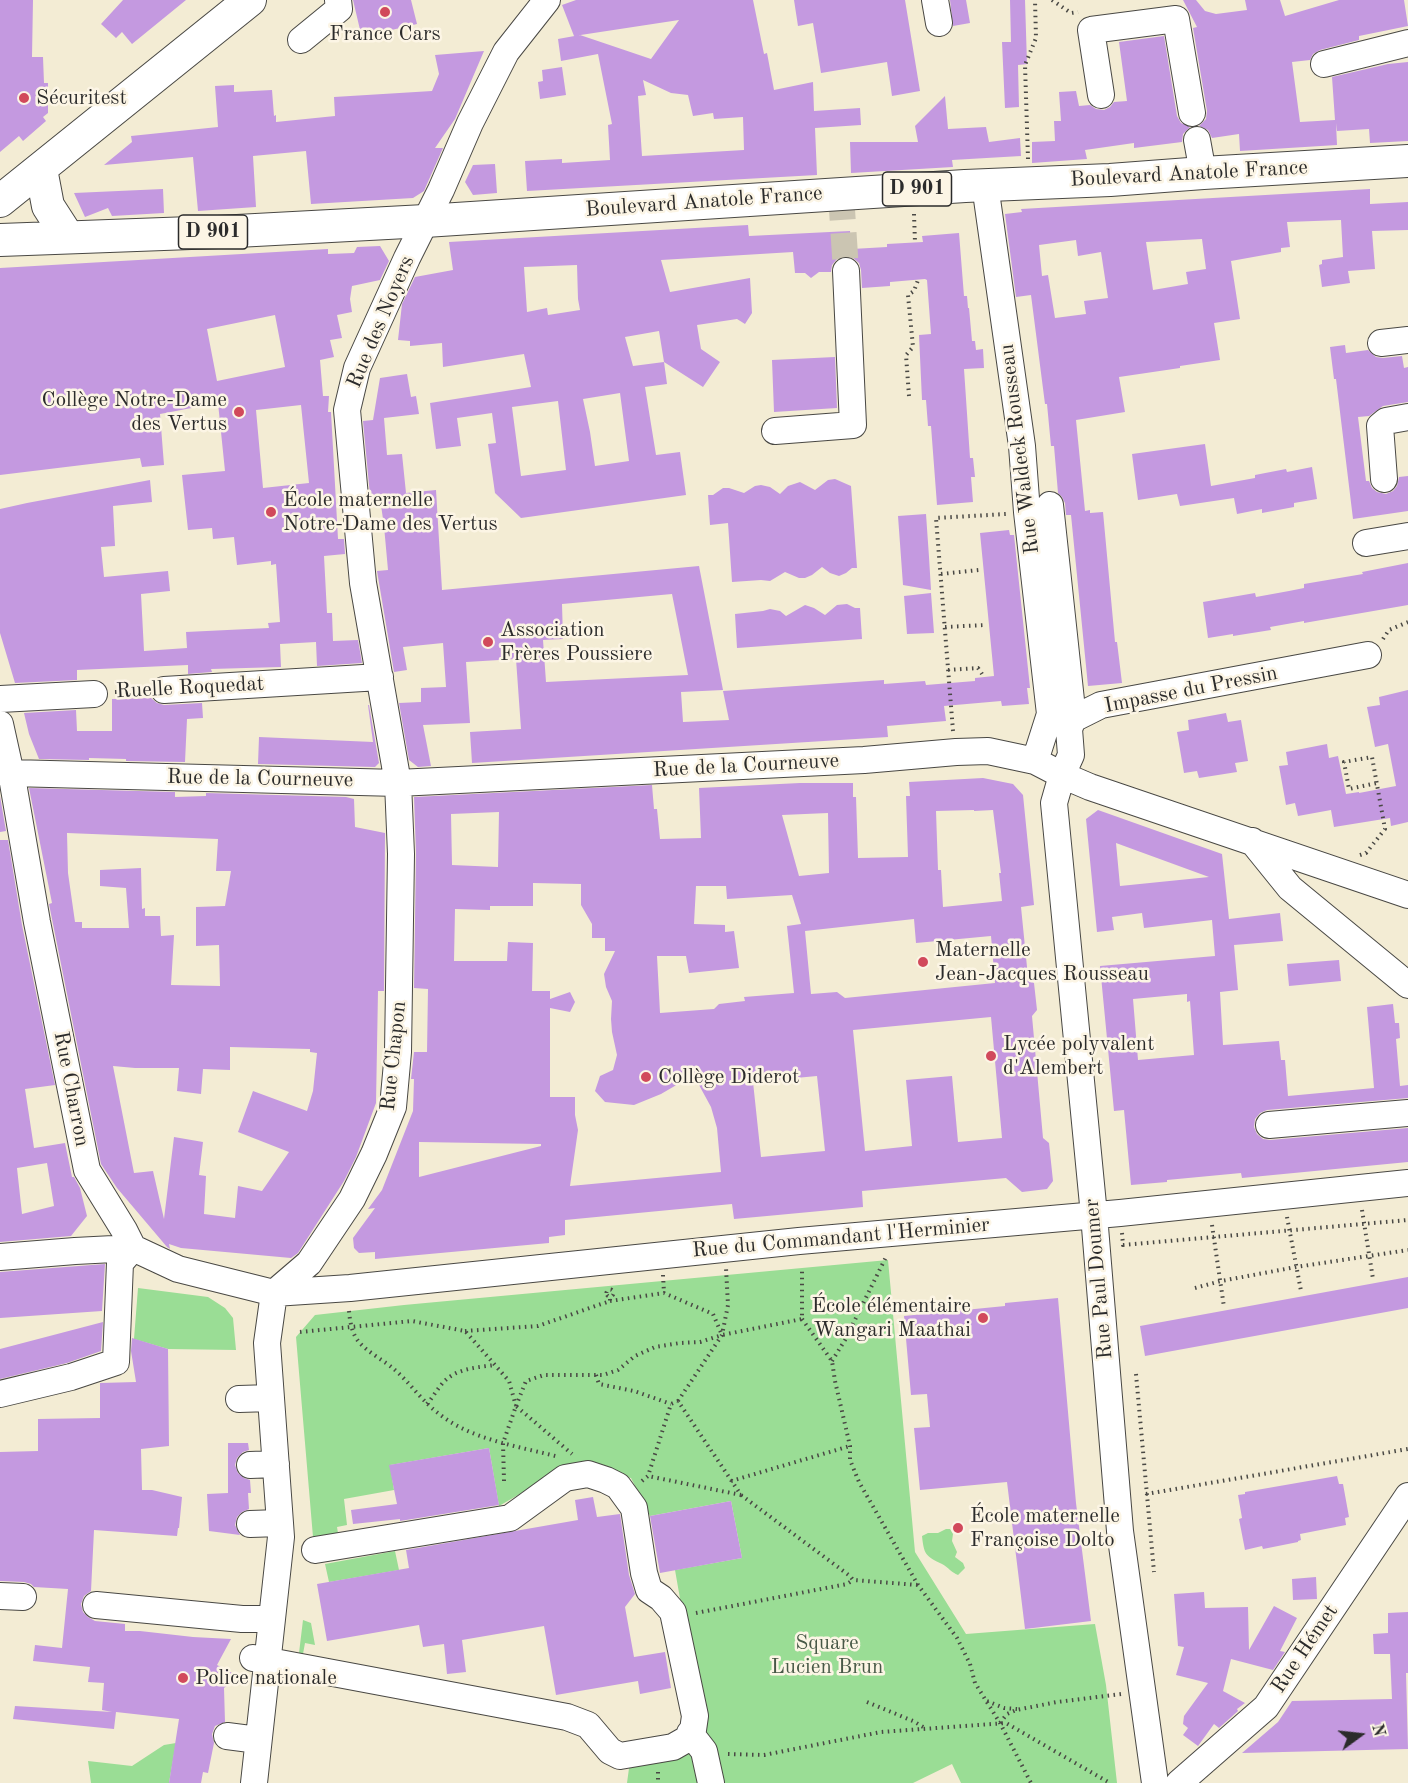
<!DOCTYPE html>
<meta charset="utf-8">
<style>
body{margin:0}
#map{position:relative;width:1408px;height:1783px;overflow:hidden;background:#f3ecd4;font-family:"Old Standard TT",serif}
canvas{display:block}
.north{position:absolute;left:1330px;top:1705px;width:60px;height:60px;-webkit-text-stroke:4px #fcf5e5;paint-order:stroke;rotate:75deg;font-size:16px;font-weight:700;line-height:24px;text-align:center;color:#2b2b2b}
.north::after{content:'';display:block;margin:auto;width:21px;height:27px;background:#2b2b2b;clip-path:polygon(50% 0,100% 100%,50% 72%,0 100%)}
</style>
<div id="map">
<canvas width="1408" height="1783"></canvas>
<div class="north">N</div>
</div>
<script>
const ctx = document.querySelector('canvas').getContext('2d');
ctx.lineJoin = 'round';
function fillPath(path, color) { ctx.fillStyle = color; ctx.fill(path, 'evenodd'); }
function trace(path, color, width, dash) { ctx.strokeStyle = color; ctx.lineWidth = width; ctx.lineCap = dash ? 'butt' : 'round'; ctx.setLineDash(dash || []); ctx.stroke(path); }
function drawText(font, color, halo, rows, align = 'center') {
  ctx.font = font + ' "Old Standard TT",serif'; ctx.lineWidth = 5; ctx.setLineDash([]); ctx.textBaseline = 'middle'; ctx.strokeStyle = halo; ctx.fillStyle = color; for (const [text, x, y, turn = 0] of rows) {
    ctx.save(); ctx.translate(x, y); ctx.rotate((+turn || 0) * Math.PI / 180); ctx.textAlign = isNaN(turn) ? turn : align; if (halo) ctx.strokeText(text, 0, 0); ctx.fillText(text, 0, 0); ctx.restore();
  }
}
fillPath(new Path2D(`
 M888,1260L915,1552L966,1634L1095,1624L1106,1685L1117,1783H961L952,1764L913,1783H627L630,1761L702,1724L675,1570L742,1558L731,1501L650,1516L631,1478L585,1469H563L499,1506L489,1448L390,1465L394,1490L344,1499L347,1525L337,1527L338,1533L313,1537L296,1337L315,1315L404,1305Z
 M138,1288L208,1297L225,1308L233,1318L236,1350L168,1349L134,1339Z
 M946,1529H950L953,1534L952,1541L957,1552L955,1557L963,1563L965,1568L958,1575C952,1573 948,1567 942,1564C925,1556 924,1554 922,1536L928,1533H938Z
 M395,1551L399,1570L329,1582L325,1564Z
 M303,1620L311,1623L315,1645L305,1643L303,1654L299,1653Z
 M176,1743L169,1783H91L88,1761L132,1766L164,1745Z`), '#9add95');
fillPath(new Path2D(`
 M0,0H33L32,57H43L44,83H48V113L43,117L46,121L23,141L19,136L0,152Z
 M123,0H186L132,44L122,32L116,38L101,24Z
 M353,0H411L417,24L366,36L365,33L361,34Z
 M576,0H753L764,54L767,53L774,90L813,82L814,111L860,108L861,125L815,128L817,175L527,191L525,161L562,159V163L610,160L608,125L612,124L598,54L561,61L558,39L580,35L651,59L679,20L574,36L562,5ZM643,80L671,93L688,95L693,116L713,113L714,119L743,117L744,150L642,156L638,96L646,95Z
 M794,0H905L920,91L892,96L887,62L821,73L813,23L798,26Z
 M950,0H966L970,23L953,26Z
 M1010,0H1025L1027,64L1018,65L1019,107L1005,108L1002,42H1011Z
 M1183,0H1196L1205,11L1216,14L1247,10L1245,0H1280L1285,16L1339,0H1404L1408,26L1359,36V40L1320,50L1313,54L1310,60L1292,62L1300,122L1335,120L1332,77L1388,64L1408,62V141L1370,143L1369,129L1337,131L1336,123L1337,145L1240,151L1239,134L1212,138L1208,130L1199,126L1206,119L1207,111L1193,28L1197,27Z
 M1164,36L1177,116L1181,123L1190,127L1183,134L1182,142L1134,148V143L1085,150L1087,159L1032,163V142L1055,141L1054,121H1061L1059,92L1076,91L1079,106L1090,105L1096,109L1104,110L1110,107L1114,102L1127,101L1119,42Z
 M484,51L455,119L435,148H443L427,184L424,191L413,198L311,204L306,151L253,156L256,207L198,211L193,157L104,165L132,142L131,136L218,127L215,86L234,85V92L272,90L274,116L276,115V122L335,116L334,97L432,91L439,74L435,55Z
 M562,67L566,95L540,99L538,82L543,81L542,70Z
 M945,96L948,129L986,127L989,142L1020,138L1021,156L952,160L953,167L851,173L850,142H918L915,126Z
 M495,164L497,193L473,195L465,182L473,165Z
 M163,189L164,213L112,216L108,208L85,217L74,193Z
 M1370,189V204L1408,202V230L1372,231L1375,269L1348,271L1350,283L1322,287L1319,265L1322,264V260L1343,257L1341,220L1287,222L1290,247L1281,248V252L1231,261L1240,319L1214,323L1220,360L1180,366V368L1119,377L1125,412L1076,420L1085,511L1090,510V513L1103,512L1115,642H1117L1122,683L1088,686L1071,515H1066L1065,503L1062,497L1058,493L1054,446H1051L1047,404H1045L1031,295L1016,297L1005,214L1022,212L1021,209ZM1202,239L1206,269L1186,272L1188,284L1153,290L1146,242ZM1076,240L1078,256L1101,252L1108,298L1084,301L1086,314L1055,318L1048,275L1042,276L1039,245Z
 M748,225L749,236L850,231L852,249L887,247V244L923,242L922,236L959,233L964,296H967L968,308H969L972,341H975L976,350L983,349L984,368L964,369L970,458H973L975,477H971L973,502L937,505L931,426H928L926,400H922L919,335L931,334L927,280L925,279L890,282V286L862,288L861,270L859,263L853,258L846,256L837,259L832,265L831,272H819L811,278L805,273H795L793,252L661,260L670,292L750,278L752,313L745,324L737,319L697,325L701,349L720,362L703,387L664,362L659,331L625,337L633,366L664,362L667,384L645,387L656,455L680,452L686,495L521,518L495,493L488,444L496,443L492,413L457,418L461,446L436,449L430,403L531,387L524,354L443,367L442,343L410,346V341L398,340L402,304L415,277L453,270L449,242ZM577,265L578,299L580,310L548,315L547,308L527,312L524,267ZM620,393L629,461L595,466L590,432L583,399ZM558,401L566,470L521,476L512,407Z
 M380,246L389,261L380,280L352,286L350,299L352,312L337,315L342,338L330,340L334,357L320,360L323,396H329L328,412H331L338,539H344L345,554L324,556L327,613H332L333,641L358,640L362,663L317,666L316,642L280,644L281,667L211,669L212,672L188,674V665L77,670V680L15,683L0,633V509L27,503L150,480L152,502L113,506L115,546L101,547L104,577L168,571L170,591L141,594L144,651L187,648L186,632L269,628L268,623L280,622L276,564L271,565V561L237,565L234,537L213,539L212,528L188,530L182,475L225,471L218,403L160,414L164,465L142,467L140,458L0,475V268L328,249V254L354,253L357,247ZM275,315L285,367L217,381L207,329ZM301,405L309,483L263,488L256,410Z
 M1345,345L1346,353L1368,350L1376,357L1383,358L1402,356L1404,368L1408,367V402L1383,406L1369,416L1358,417L1366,481H1369L1372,488L1377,492L1386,494L1393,491L1397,486L1399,477L1408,476V511L1353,519L1336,379H1334L1330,347Z
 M835,357L837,408L774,412L772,360Z
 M407,374L411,397L416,396L419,414L384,418L387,455L402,454L406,493L436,490L442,590L699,566L723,690L681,692L683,722L729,720L723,691L884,680V684L925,681L926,685L938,684L975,681V678L994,676L980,533L1009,530L1010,535H1014L1030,688H1027L1029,704L1002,706L1001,701L944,706L946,721L887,726L888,737L472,763L470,732L521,729L516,659L466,662L470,723L423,725L431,766L418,767L409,760L399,703L421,702V688L446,687L443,643L403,647L407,670L394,672L377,571L388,570L384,526L381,505L371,506L363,421L373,420L380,378ZM672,594L688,675L546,682L543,640L563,639L562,604Z
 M1205,444L1211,486L1255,478V475L1286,469L1287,472L1312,467L1317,499L1294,503V507L1262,513V509L1237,514L1234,498L1180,506L1177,494L1138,500L1132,454Z
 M835,479L851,486L857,568H852L846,573L839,576L830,573L822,567L812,575L805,578H799L785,572L770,581L761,580L732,582L728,523L710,525L708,495H713L723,488H729L744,493L755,486L761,485L770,487L780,494L788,486L800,482L815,490L828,480Z
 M926,514L929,557L931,590L903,585L898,516Z
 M1408,563V605L1304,623V621L1270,627L1271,630L1233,636V634L1208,638L1203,602L1255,593L1256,597L1289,591L1304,588V584L1363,574L1362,572Z
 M931,593L934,633L907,634L904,596Z
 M847,604L855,608H860L862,639L737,648L735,614L763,611L770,609L780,611L786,616L805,605L814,608L825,615L837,605Z
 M1408,690V822L1391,826L1390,818L1334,827L1331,810L1298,816L1295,803L1286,805L1279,766L1288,765L1286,752L1327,744L1329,758L1338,756L1346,794L1359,792V793L1396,786L1388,744L1375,747L1367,707L1380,705L1379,697Z
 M151,698L157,703L164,705L202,703L203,718L187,719L185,762L126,761V759L89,758V760L39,759L29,734L24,713L76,710L77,731H112V699Z
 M368,705H369L379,763L375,767L258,764L259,737L373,742Z
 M1226,713L1228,722L1241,720L1248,761L1235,763L1237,772L1199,778L1197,771L1184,773L1177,732L1189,730L1188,720Z
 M983,778L1013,784L1023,795L1034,905L1021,907L1028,977L1034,983L1037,1010L1032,1016L1043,1138L1049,1143L1053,1181L1047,1189L1022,1192L1006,1178L862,1191L863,1207L767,1216L734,1219L732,1204L565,1220V1235L549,1237V1243L375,1259V1252L359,1253L354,1248L353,1238L375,1208L368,1209L382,1190L413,1111L414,1079H411L414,1052H427L428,989L414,988L416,853L414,797L652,785L654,809H657L660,839L701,838L699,788L800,783H853V797H856L858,858L908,857L906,796H910L909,782ZM974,810V811L993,810L1001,873H999L1002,901L943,907L941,870H938L936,811ZM499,812L498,867L452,865L451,814ZM828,813L829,873L799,876L782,815ZM533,883L581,884V905L592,924V938H605V951H615L604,974L606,987L612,1001L611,1019L612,1032L617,1055L613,1070L600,1076L595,1091L605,1102L634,1105L661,1094L685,1080L699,1085L711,1107L717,1128L721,1172L570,1186L578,1130L575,1115V1097H550V1008L570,1012L575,1002L570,992L550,999V991H532L533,943L508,942L507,961H454L455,909L490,910V906H533ZM696,886H726L727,899L792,895L801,924L787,926L794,993L744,997L745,1001L719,1004L714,1009L660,1013L657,956H686L689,973L739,968L734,931L725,932V925L694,924ZM914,919L916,943L991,936L995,983L845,998L837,992L811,994L805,931ZM991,1017L1002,1138L958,1142L952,1076L906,1080L912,1146L865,1151L853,1030ZM817,1076L825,1151L761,1157L753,1082ZM419,1142L541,1144V1146L419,1177Z
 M29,788L175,792V797L206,796V793L346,797L354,799L355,827L385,833L384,991H378L376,1103L356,1157L344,1181L298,1253L291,1258L181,1248L169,1244L170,1249L167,1247L117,1188L101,1164L49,904L52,903ZM67,833L218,839L216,871H231L225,906L196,907V946L219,945L220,986L171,985L174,935L161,936L160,916H145V908L142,909L141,868L100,870V886L126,888L129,928H82V922H75L68,873ZM230,1047L310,1049V1052L317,1053L313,1091L307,1111L253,1091L238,1132L289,1152L262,1191L238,1186L235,1218L204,1214L206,1176L199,1175L203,1142L174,1137L164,1219L153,1171L134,1173L113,1066L135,1068H179L177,1091L201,1094L203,1069L230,1070Z
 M0,796L6,831L0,832Z
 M1098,810L1222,854L1229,919L1280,913L1283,941L1234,945L1238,990L1220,992L1223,1045L1279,1041L1281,1060H1285L1288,1096L1374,1088L1367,1007L1393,1004L1395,1023H1399L1400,1038L1396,1039L1400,1086L1408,1085V1098L1267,1110L1260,1113L1255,1119L1254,1127L1257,1134L1263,1139L1270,1140L1408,1128V1162L1242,1178L1241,1173L1167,1180V1182L1131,1185L1124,1110L1114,1111L1100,966L1215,956L1212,920L1144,928L1142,913L1112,917L1114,930L1097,932L1086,819ZM1116,843L1209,877L1120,886ZM1187,994V1002L1190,1001L1194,1055L1138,1060L1133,999Z
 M0,840H8L22,925L55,1085L25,1089L34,1148L65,1143L72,1177H74L80,1188L87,1216L71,1236L0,1242ZM47,1163L54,1206L22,1214L17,1168Z
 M1339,960L1341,981L1289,986L1287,964Z
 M105,1264L102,1311L0,1318V1272Z
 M1408,1277V1308L1145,1356L1140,1326Z
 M1058,1298L1076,1503L1091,1621L1025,1629L1007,1482L920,1490L914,1428L930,1427L927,1394L911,1395L904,1316L1005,1306V1303Z
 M103,1322L101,1351L67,1363L0,1379V1349Z
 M132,1338L168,1349L169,1446L141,1449L142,1490H152L182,1497L179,1528H178L177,1536L94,1530L91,1591L84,1596L81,1604L83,1612L88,1617L95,1621L125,1624V1631H140L193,1637L231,1639L217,1665L232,1673L234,1680L224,1688L225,1722L215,1726L212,1734L214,1743L208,1773L203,1772L201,1783H169L179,1719L116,1712L114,1729L13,1719L15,1706L112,1712L102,1710L104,1683L88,1682L90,1667L33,1661L35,1645L62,1648L68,1589L34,1587L31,1584L24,1582L0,1581V1452L38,1451V1419L100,1418V1383L136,1382L131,1351Z
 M228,1443H248L249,1450L243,1452L237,1458L235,1465L238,1473L244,1478L250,1480L251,1493H248L249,1509L242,1512L237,1517L235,1525L240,1535L209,1531L207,1494L228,1493Z
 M489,1448L499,1505L400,1521V1519L353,1524L351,1510L397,1504L389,1465Z
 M1337,1476L1339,1484H1343L1349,1517L1345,1518L1346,1525L1300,1534L1301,1540L1298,1541V1542L1263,1549L1262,1546L1245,1550L1239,1519L1242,1518L1238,1495L1245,1494V1492Z
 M593,1497L597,1517L620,1514L629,1575L635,1594L625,1607L634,1657L665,1652L671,1688L640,1694L638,1681L556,1695L544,1626L462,1640L466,1672L447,1674L444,1644L423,1647L419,1625L327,1641L317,1584L409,1568L406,1550L578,1520L575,1500Z
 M731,1501L742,1558L660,1573L650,1516Z
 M1316,1577L1317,1599L1293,1600L1292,1579Z
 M1204,1592L1205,1608L1248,1607L1249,1650L1274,1606L1297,1618L1280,1651L1285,1652L1273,1670L1231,1659L1223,1691L1245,1703L1237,1709L1238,1711L1219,1728L1214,1724L1198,1746L1183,1735L1188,1728L1183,1724L1184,1716L1208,1683L1176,1675L1184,1647L1178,1646L1174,1594Z
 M1408,1612V1673H1406L1408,1749L1242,1753L1278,1722L1292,1701L1392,1699L1390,1654H1374L1373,1634L1388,1633V1613Z`), '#c499e0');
trace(new Path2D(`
 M841,194L846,271`), '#cbc5b2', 26, [26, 13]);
const minor = new Path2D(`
 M935,0L939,23
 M301,40L339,9L338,0
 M1324,64L1408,43
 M1101,95L1091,30L1176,19L1192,113
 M1197,140L1203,173
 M985,185L1022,446L1027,512L1050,714L1035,761
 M1381,343L1408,340
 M775,431L853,425L846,271
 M1384,479L1380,426L1386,421L1408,417
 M1050,505L1073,719
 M1366,543L1408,536
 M164,690L380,677
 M0,699L94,694
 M0,724L13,783L37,922L87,1170L124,1230L133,1248L178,1269L274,1293L350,1288L799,1241L1120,1213L1408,1183
 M11,773L398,783L864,760L956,752L988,751L1035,761L1062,775L1090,787L1408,895
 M1252,841L1290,888L1408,985
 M1269,1125L1408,1113
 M0,1257L75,1251L133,1248
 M274,1293L309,1263L352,1199L374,1154L393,1107L398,1052L401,854L398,783L363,583L347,410L357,368L407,258L441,190L470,123L506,52L547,0
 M0,1394L71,1377L116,1362L120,1263L133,1248
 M239,1399L271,1398
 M250,1465L276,1464
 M250,1524L280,1523
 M0,1596L23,1597
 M96,1605L242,1619H272
 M253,1658L567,1717L588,1725L610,1751L620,1756L673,1747L687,1739L693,1730L695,1716L673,1612L661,1598L649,1590L644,1573L634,1508L618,1486L606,1480L588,1474L565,1478L510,1518L315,1550
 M690,1733L704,1751L711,1783
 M227,1736L258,1740
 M254,1783L281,1537L267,1343L274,1293
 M1155,1783L1120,1531L1094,1215L1054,803L1062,775L1071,755L1069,729L1073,719L1101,705L1368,655
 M1179,1783L1266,1707L1408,1496`);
const major = new Path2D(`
 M41,169L48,206L68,237
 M0,201L250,0
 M0,240L218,232L425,221L965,186L1110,180L1203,173L1408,161`);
trace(minor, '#494844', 28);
trace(major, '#494844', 34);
trace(new Path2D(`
 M1052,0L1071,13L1078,12
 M1028,159L1025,65L1036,38L1035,0
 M914,214L915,242
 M909,396L906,355L913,347L908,295L914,291L918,280
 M941,574L979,570
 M945,627L985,625
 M1383,639L1389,630L1408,622
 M948,670L978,668L982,674
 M115,692L144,691
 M953,731L936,518L1006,514
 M1360,855L1366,853L1385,829L1372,757L1344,762L1349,789L1377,783
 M1362,1210L1373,1279
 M1287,1217L1301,1291
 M1212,1225L1224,1307
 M1122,1233L1123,1245L1408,1220
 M663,1275L664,1293
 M1195,1288L1221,1281L1296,1267L1408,1250
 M606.5 1293a3.5 3.5 0 1 1 7 0a3.5 3.5 0 1 1-7 0Z
 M610,1301L664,1293L713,1314L722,1335L802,1319V1268
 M349,1311C350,1322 352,1334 359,1342C367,1352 385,1361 395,1370C411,1384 422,1401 438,1413C471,1440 518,1446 559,1457
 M802,1319L832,1361L835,1381L850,1446V1460L859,1482L918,1585L957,1638L970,1664L975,1683L1000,1723L1031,1783
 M465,1331L538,1326L610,1301V1296
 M300,1332L412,1321L465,1331L509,1381L516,1406
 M832,1361L845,1340L887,1255
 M1136,1374L1154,1572
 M596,1375L599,1384L634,1391L671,1404
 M678,1401L722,1335L728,1305L726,1268
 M427,1404C434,1396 440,1384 448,1378C461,1368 480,1367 495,1365
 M516,1406L526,1381L544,1375H603L618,1370L635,1356L655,1347L680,1343L700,1342L722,1335
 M504,1481L503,1443L516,1406L572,1454
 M642,1481L648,1476L671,1404L678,1401L741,1495L648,1476
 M731,1481L850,1446
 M1146,1494L1408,1449
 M741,1495L850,1576L853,1580L918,1585
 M696,1613L847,1584L853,1580
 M987,1701L1004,1708L1017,1709
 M867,1702L913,1721L925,1728
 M1000,1723L1007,1714L1016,1710L1057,1702L1121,1694
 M728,1754L764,1755L881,1732L1006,1723L1110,1783
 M658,1772V1783`), '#494844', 4, [1.5, 4.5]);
trace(minor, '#fff', 26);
trace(major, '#fff', 32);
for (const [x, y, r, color] of [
 [385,12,6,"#d1495b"],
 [24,98,6,"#d1495b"],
 [239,412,6,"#d1495b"],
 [271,512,6,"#d1495b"],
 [488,642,6,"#d1495b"],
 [923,962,6,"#d1495b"],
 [991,1056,6,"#d1495b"],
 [646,1077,6,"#d1495b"],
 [983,1318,6,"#d1495b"],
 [958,1528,6,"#d1495b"],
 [183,1678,6,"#d1495b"]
]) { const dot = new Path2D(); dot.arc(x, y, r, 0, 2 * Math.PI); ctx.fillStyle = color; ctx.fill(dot); trace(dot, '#fcf5e5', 2); }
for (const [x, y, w] of [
 [917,189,69],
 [213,232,69]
]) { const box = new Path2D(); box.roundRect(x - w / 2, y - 17, w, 34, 4.5); ctx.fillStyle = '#fcf5e5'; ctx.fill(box); trace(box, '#2b2b2b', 1.5); }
drawText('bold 20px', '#2b2b2b', null, [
 ["D 901",917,189],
 ["D 901",213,232]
]);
drawText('21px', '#2b2b2b', '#fcf5e5', [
 ["France Cars",385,34,"center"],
 ["Sécuritest",36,98],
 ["Collège Notre-Dame",227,400,"right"],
 ["des Vertus",227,424,"right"],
 ["École maternelle",283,500],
 ["Notre-Dame des Vertus",283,524],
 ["Association",500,630],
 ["Frères Poussiere",500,654],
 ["Maternelle",935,950],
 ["Jean-Jacques Rousseau",935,974],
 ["Lycée polyvalent",1003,1044],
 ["d'Alembert",1003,1068],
 ["Collège Diderot",658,1077],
 ["École élémentaire",971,1306,"right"],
 ["Wangari Maathai",971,1330,"right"],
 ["École maternelle",970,1516],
 ["Françoise Dolto",970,1540],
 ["Police nationale",195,1678]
], 'left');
drawText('21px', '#2b2b2b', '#fcf5e5', [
 ["Boulevard Anatole France",1189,174,-3],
 ["Boulevard Anatole France",704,202,-4],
 ["Rue des Noyers",381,322,-67],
 ["Rue Waldeck Rousseau",1020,449,-97],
 ["Ruelle Roquedat",190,688,-3],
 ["Impasse du Pressin",1191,690,-11],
 ["Rue de la Courneuve",746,766,-3],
 ["Rue de la Courneuve",260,779,1],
 ["Rue Chapon",394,1056,-84],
 ["Rue Charron",71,1089,79],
 ["Rue du Commandant l'Herminier",841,1238,-5],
 ["Rue Paul Doumer",1099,1279,-95],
 ["Rue Hémet",1305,1649,-56]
]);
drawText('21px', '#475846', '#fcf5e5', [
 ["Square",827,1643],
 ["Lucien Brun",827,1667]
]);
</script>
